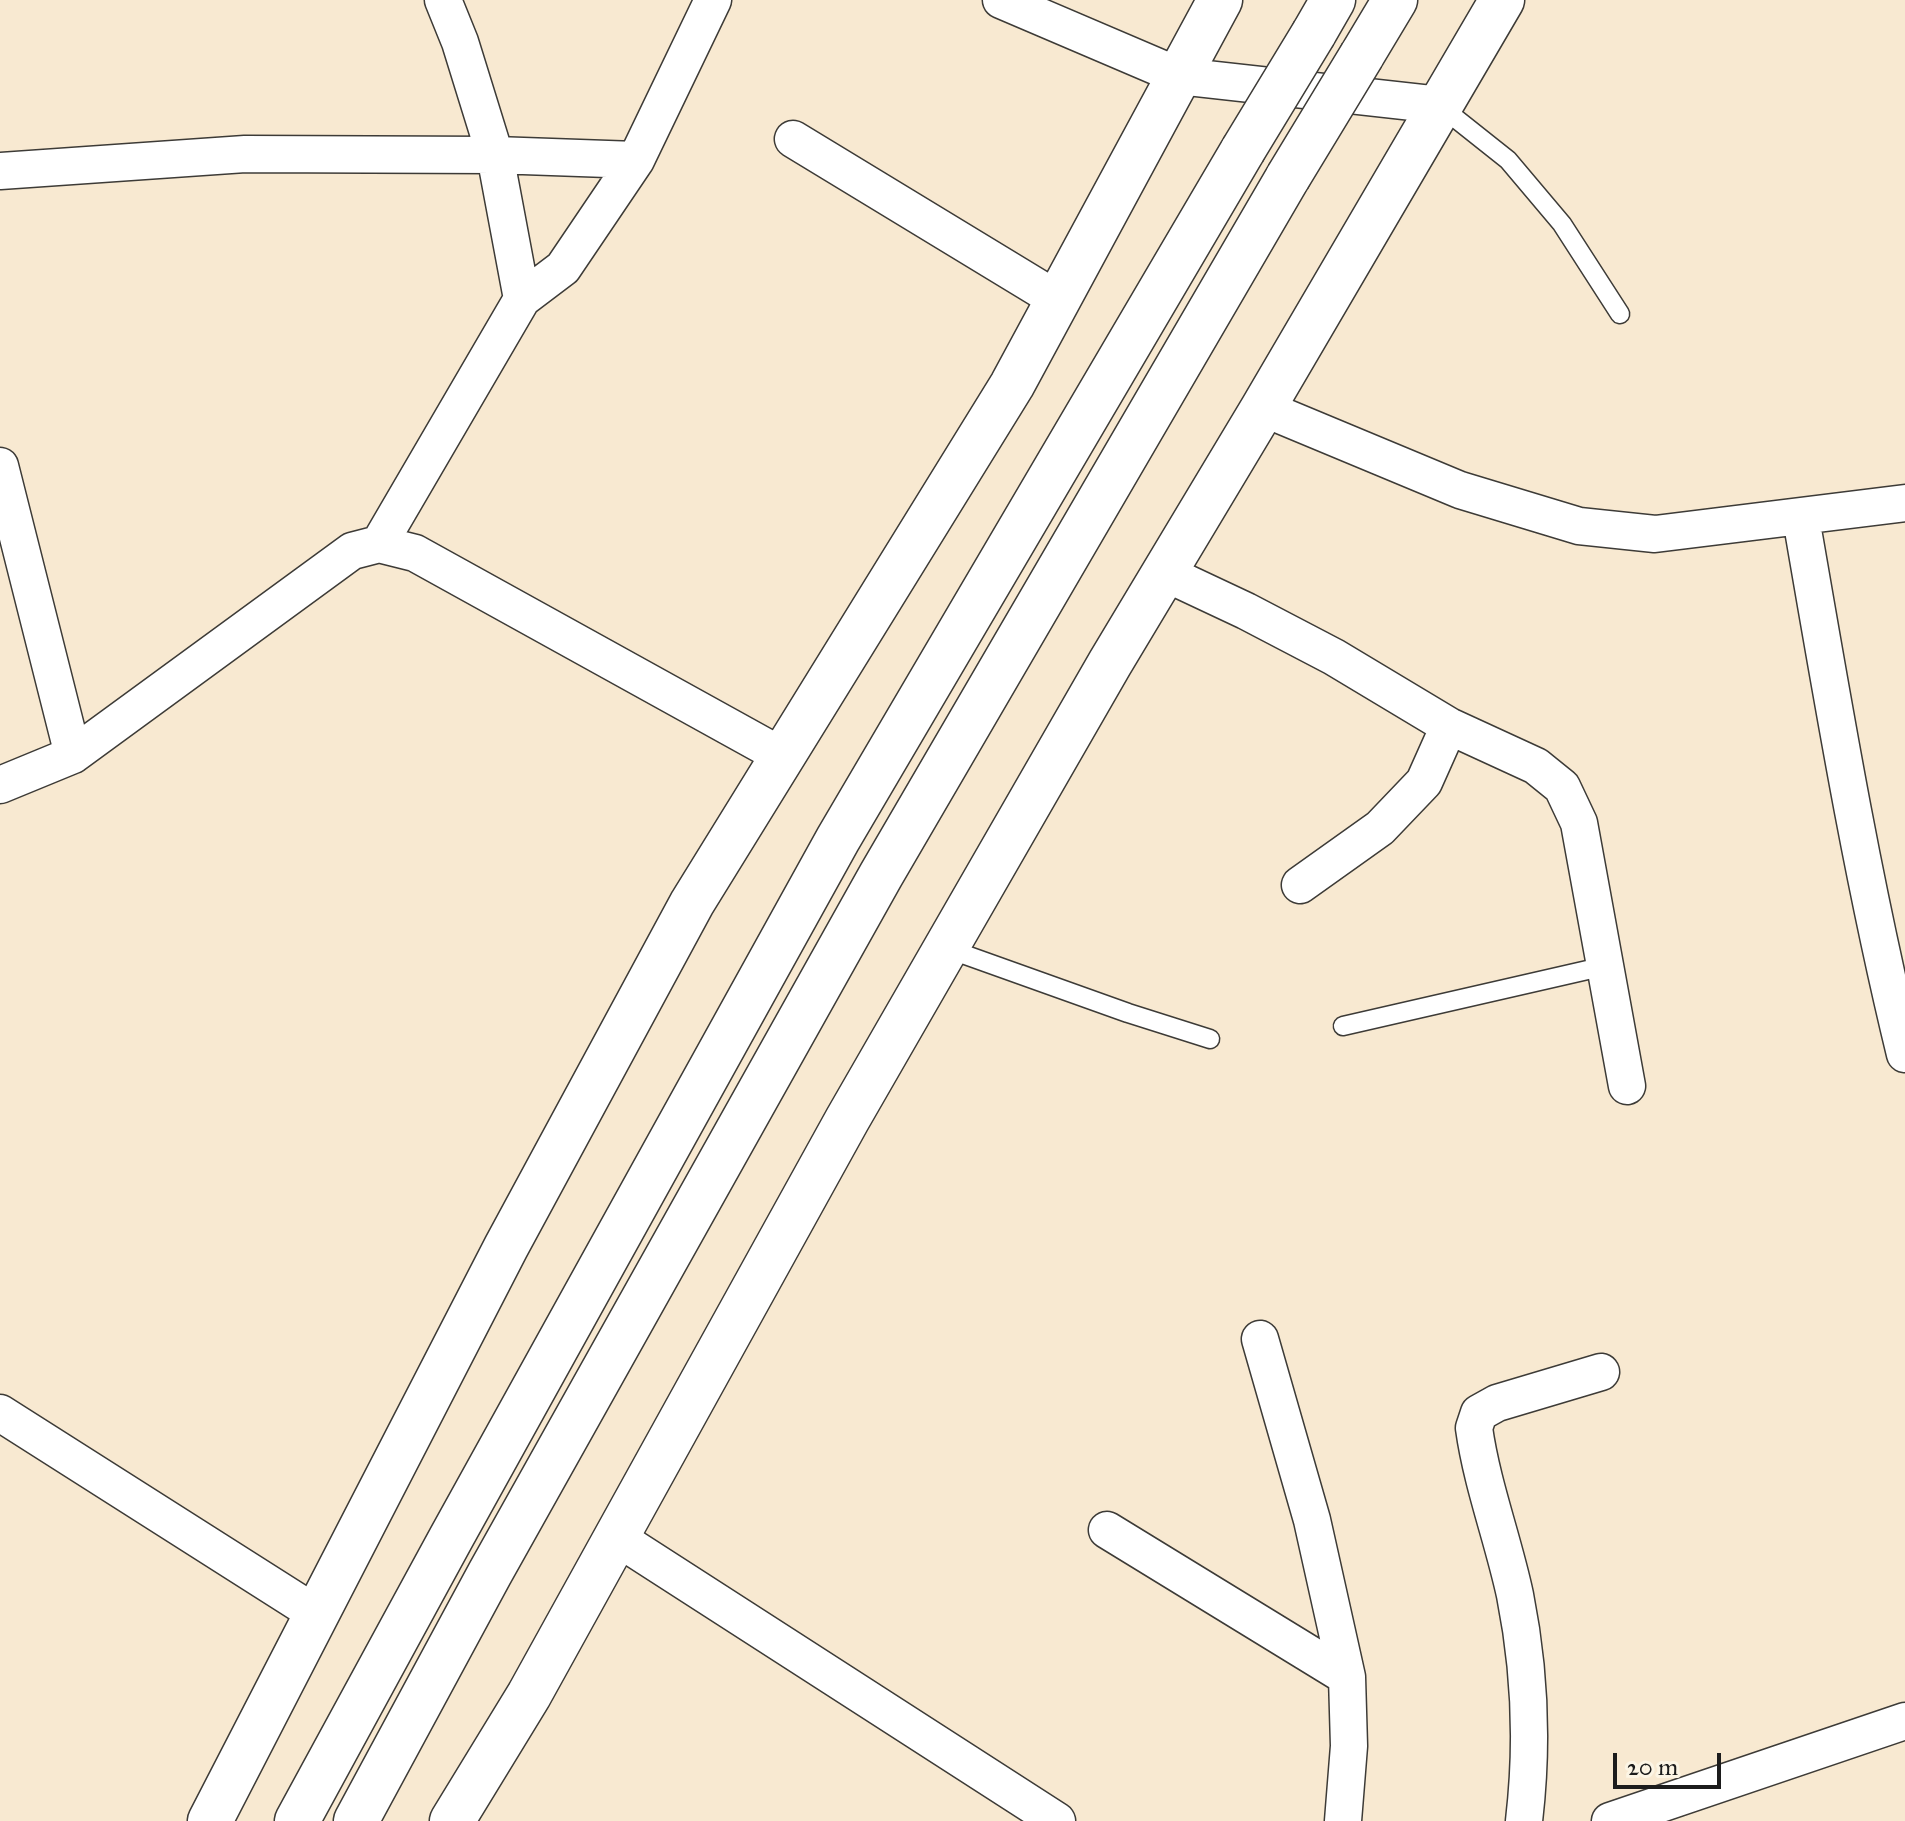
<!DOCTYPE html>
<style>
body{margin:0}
#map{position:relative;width:1905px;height:1821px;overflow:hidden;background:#f8e9d1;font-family:"IM FELL Great Primer",serif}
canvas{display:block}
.scale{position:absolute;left:1613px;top:1753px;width:108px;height:36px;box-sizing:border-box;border:4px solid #1c1c1c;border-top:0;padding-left:10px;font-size:24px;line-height:28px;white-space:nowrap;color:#1c1c1c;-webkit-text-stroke:6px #fcf5e5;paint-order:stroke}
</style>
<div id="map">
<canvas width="1905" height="1821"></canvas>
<div class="scale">20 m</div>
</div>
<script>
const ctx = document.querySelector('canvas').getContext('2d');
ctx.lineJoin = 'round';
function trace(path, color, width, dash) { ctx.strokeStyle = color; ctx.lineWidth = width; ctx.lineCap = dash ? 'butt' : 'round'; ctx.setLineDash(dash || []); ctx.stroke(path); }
const service = new Path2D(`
 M1440,106L1508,160L1562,224L1620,314
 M946,948L1128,1013L1210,1039
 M1343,1026L1605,966`);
const minor = new Path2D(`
 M443,0L460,42L495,155L522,299
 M1001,0L1179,76L1440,105
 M793,139L1058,300
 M0,171L245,154L495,155L636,160
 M1263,408L1460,490L1579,526L1655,534L1905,503
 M0,466L73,755
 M1801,518C1832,697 1862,878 1905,1054
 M379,544L522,299L563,268L636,160L713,0
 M1163,572L1246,611L1334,657L1449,726L1536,766L1562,787L1579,823L1627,1086
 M0,785L73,755L352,551L379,544L415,553L782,756
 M1300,885L1380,828L1424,782L1449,726
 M1260,1339L1312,1520L1347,1677L1349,1746L1343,1821
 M0,1413L318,1615
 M1107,1530L1347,1677
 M616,1537L1057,1821
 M1524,1821C1533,1745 1530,1670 1515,1595C1503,1539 1482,1485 1474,1428L1479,1413L1497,1403L1601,1372
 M1610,1821L1905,1721`);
const tertiary = new Path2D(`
 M210,1821L506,1247L692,903L1012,385L1220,0
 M452,1821L529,1695L847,1120L1110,663L1263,408L1502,0`);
const trunk = new Path2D(`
 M1314,33L1333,0
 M1362,55L1395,0
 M297,1821L451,1538L838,839L1243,150
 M356,1821L490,1573L881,875L1288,177`);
trace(service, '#3d3b37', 21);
trace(minor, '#3d3b37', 39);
trace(tertiary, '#3d3b37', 47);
trace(trunk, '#3d3b37', 47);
trace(service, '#fff', 18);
trace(minor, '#fff', 36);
trace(tertiary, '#fff', 44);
trace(trunk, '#fff', 44);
const trunkBridge = new Path2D(`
 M1243,150L1314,33
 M1288,177L1362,55`);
trace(trunkBridge, '#3d3b37', 47, []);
trace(trunkBridge, '#fff', 44);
</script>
